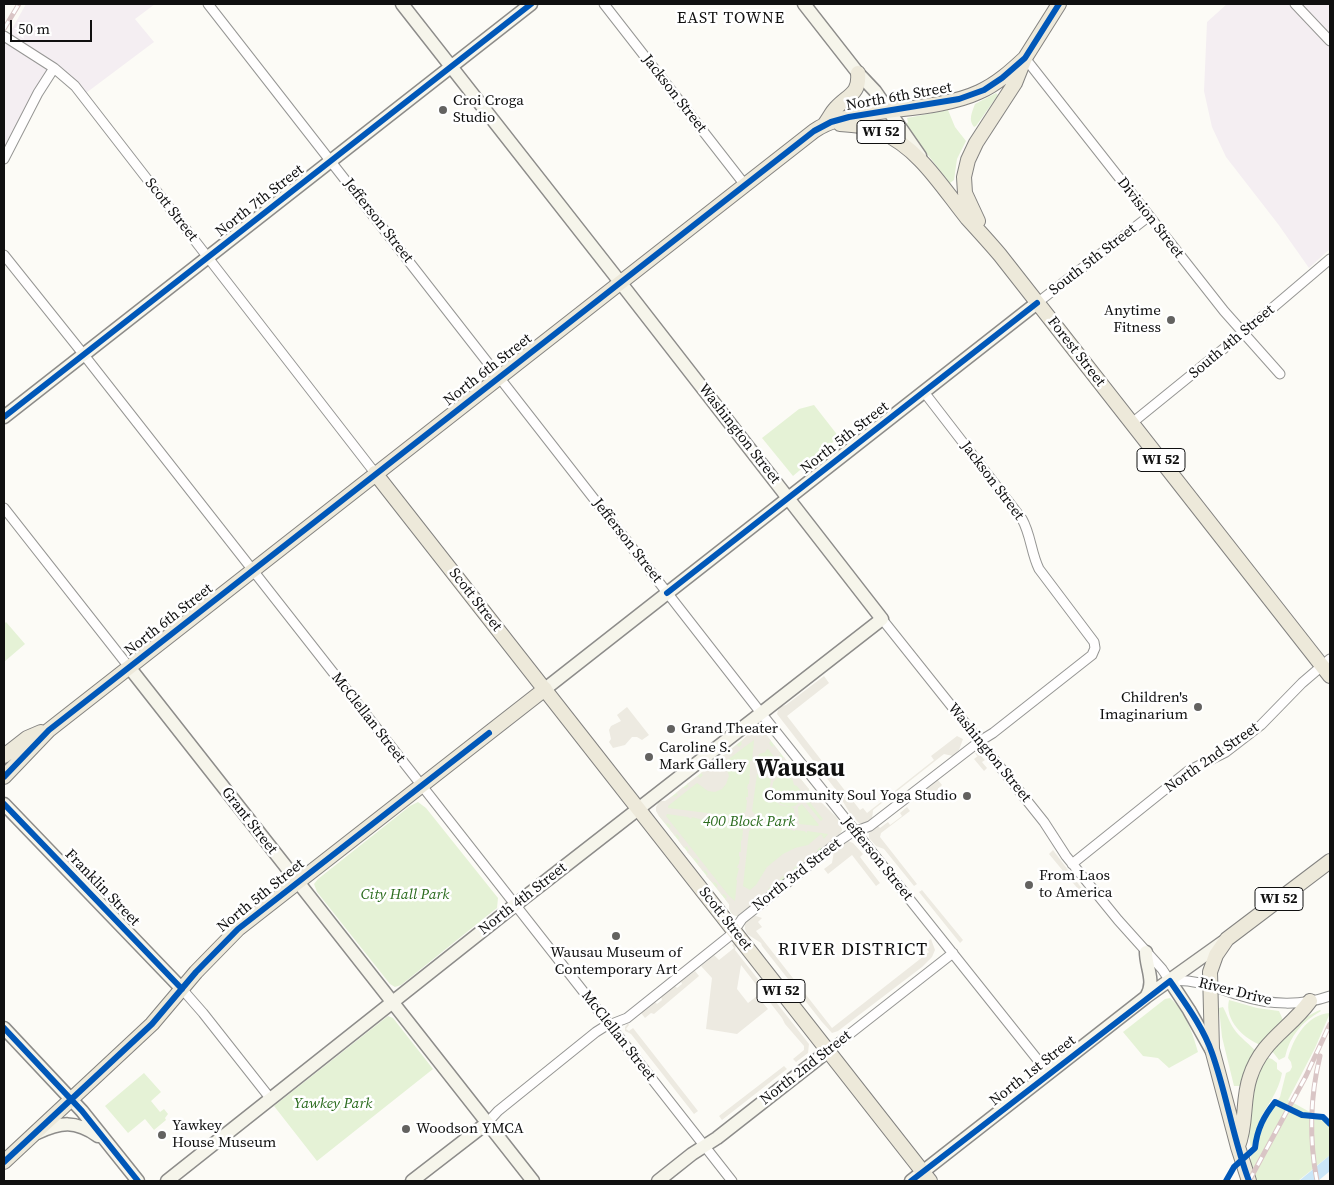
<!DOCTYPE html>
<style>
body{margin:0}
#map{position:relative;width:1334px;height:1185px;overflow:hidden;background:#fcfbf6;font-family:"Source Serif 4",serif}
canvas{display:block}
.frame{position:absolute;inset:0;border:5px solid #101010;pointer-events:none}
.scale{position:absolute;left:10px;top:20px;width:82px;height:22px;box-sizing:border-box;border:2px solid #101010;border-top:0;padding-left:6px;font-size:15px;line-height:18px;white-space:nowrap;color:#101010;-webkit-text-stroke:4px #fff;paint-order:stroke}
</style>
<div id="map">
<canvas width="1334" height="1185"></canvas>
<div class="frame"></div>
<div class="scale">50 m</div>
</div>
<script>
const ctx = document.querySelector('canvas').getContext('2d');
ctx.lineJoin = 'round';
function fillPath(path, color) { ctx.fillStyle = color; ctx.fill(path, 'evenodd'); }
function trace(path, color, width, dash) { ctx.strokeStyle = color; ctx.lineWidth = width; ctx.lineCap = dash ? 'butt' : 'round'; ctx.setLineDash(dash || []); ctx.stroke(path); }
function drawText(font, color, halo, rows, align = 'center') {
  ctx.font = font + ' "Source Serif 4",serif'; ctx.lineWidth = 5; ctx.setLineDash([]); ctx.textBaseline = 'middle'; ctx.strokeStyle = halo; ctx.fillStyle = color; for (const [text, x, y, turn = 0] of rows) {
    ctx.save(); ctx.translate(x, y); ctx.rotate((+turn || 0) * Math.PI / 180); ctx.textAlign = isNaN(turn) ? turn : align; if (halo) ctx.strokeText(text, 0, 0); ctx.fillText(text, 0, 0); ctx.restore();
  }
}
fillPath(new Path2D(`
 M26,4H155L135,19L154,42L82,96L54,69L4,159V43Z
 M1227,4H1330V249L1309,268L1278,224L1226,157L1212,127L1204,91L1207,22Z`), '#f4eef2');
fillPath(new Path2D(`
 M996,93L998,95L976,126L974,127C968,120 972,112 975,104Z
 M948,110L955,127L966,141L957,159L954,180L950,183L905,126L908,122L907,118Z
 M814,405L839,437L793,476L762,438L799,409Z
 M6,622L25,644L4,662V624Z
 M758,727L764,732L814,796L837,818L842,830L839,835L828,844L737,916C731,915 729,910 729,904L659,816L656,809L659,801H666L746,737L753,729Z
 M418,802L426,808L498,898L497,908L493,911L401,985L395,987L390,984L317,892L314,884L318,879L410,806Z
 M1170,998C1185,1010 1193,1034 1198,1052L1169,1068L1158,1058L1143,1056L1123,1032L1165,999Z
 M1229,1000L1257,1008L1279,1011L1283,1020L1271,1032L1261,1045C1244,1039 1224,1020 1229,1000Z
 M1223,1007C1227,1014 1229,1022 1234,1029C1240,1038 1250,1044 1256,1052L1241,1086H1234L1222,1037L1219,1008Z
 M1320,1010L1321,1011C1302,1022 1290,1035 1285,1057L1279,1060L1272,1051C1280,1033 1302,1018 1320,1010Z
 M1330,1013L1315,1048L1288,1100L1330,1123V1155L1298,1181H1249L1251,1154L1259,1138L1264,1121L1280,1097L1286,1073L1290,1071L1292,1067L1291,1062L1288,1058C1293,1039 1307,1014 1330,1013Z
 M388,1016L393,1018L433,1069L317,1161L274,1106Z
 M1265,1057L1272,1059L1277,1063V1069L1282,1073C1278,1094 1267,1104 1259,1122C1255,1131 1255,1141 1251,1148L1248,1129L1251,1093Z
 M144,1073L161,1092L151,1101L160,1112L164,1109L168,1114L165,1118L166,1120L154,1130L145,1119L128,1133L105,1106Z`), '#e5f2d6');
fillPath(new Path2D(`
 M824,676L829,683L787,716L860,810L863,808L867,813L934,760L931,756L957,736L963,739L959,750L953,756L944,754L873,810L872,820L864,824L859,823L851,815L836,790L777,714L778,710L782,706L786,705Z
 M627,707L649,735L642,740L637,737H632L625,745L613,748L609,742L611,739L609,730L611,726L621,721L617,715Z
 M758,727L762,729L771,741L769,743L772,747L774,745L781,754L779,755L781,759L784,757L790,766L788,767L791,771L793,770L809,789L807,791L809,794L812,793L837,818L842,830L839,835L828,844L822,849L820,847L817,850L818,852L810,859L808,857L805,860L806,862L798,868L796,866L793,869L794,871L785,878L783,876L780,879L781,881L774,887L772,886L768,889L770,891L762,897L760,895L756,898L758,900L737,916L733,915L729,909V904L725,899L727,897L724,894L722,895L716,887L718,886L715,882L713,883L706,876L708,874L705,870L703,871L697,863L699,862L696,858L694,859L687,852L689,850L687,846L684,848L678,840L680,838L677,834L675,836L669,828L671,826L668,823L666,824L659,816L656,811V807L660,801H665L673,796L675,797L678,795L676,793L683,787L685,789L689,786L687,784L698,776L700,778L703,775L701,773L712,764L714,766L717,764L716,762L726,753L728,755L732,753L730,750L737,745L739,747L742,744L741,742L752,730ZM754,740L752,761H750V773L749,776H750L749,784H748L747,789H748V797H746V800H747L746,811L738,817L668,808V806L697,783L708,791L715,792L722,789L726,784L729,776L727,770L723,763ZM768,749L793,781L794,785L797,786L823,819L821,821L803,799L795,806L790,807L781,804L774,796L772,791L773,782L782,773L780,770L772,775L757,770L759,754L766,752L765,751ZM757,774L771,779L770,786L772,795L780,805L794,808L795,823L757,819L756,815L752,811ZM802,804L819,825L818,826L799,824L798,807ZM667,814L688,817L691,819L692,817L703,820V818L711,819V821H724L727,823L728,821L738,822L740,827L743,830L742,840L741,841V852H739V856L740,857L739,864L738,865L737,868H739L736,880H737L735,901L729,896L666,816ZM757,825L771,828V827L779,828V829L784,830V828L795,831V830L804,831L807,833V831L828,834L824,839L821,834L808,845L795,848L783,854L767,867L756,885L750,890L743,886L749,831Z
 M975,753L971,754L938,780L942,785L931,796L925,790L878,826L880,828L888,822L890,825L902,816L900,813L907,807L910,811L881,833L880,837L917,884L914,886L884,849L876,846L869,838V833L970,754L976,753H978L985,760L982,762L987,768L984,771L974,759L979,755L977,756Z
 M848,841L853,843L863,854L860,857L880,883L876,886L852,855L828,874L824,869L832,863L834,851Z
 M1053,850L1083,890V895L1049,854Z
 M922,890L963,940L960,943L919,892Z
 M753,915L762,918L758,922L762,927L756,931L832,1028L929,952L923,944L931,939L935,950L932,957L922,967L838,1031L832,1033L822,1022L762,946L761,943L747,934L745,929V921Z
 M734,943L736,945L735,950L809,1044L808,1053L796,1062L793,1059L804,1050V1046L785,1024L782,1018L741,965L737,989L748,1003L757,996L768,1009L737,1034L706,1029L712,978L701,966L714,955L719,960L734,948L732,945Z
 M695,971L699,976L654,1014L651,1013L645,1018L641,1013L655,1002L657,1004L662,1000L661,997L675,986L677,988L682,984L681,981Z
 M628,1023L629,1025L626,1029L629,1031L633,1028L698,1111L694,1114L631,1034L625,1031V1027Z
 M784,1066L787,1069L722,1120L719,1116Z`), '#edeae1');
fillPath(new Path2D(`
 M1330,1155V1171L1318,1181H1299Z`), '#cbe6f7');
const street = new Path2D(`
 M208,4L761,713L1049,1074
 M604,4L745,185
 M1295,4L1330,41
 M4,36L54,68L75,86L375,473
 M1025,58L1224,311L1280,374
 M4,159L38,93L54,68
 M4,255L84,355L732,1181
 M1037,303L1148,217
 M1132,423L1243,333L1330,259
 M4,508L129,667
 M882,619L1044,822L1066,856L1118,920L1162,969L1170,981C1195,978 1218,989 1242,996C1270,1005 1302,1006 1330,996
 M1072,864L1188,771L1226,752L1261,725L1302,683L1330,659
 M182,989L203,1013L270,1098
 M828,1051L953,953
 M487,1123L498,1111L596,1032L604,1027L627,1018L732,934L742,919L842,839L851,833L870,826L980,741L993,733L1092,655L1095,648L1094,642L1039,569C1031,553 1031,535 1022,519L924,392`);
const secondary = new Path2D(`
 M804,4L858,73L875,91L920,156
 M4,417L531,4
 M129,667L533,1181
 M545,689L1037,303
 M4,804L182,989
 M1146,952C1146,968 1156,982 1146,997
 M1170,981L1189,1010L1212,1051
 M4,1028L82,1111L138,1181
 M37,1133C61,1122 75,1120 98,1136
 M167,1181L515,905L882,619L620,282L402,4
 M412,1181L487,1123
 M658,1181L692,1154L717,1138L828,1051
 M911,1181L1146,997L1223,942`);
const primary = new Path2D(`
 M840,124C854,125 868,126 881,132C919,148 942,187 967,218C978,230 989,242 1000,255L1330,676
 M824,125C829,119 831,113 836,108C848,95 860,94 858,73
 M978,221L965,193L964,177L968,160L976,143L1015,83L1025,58L1059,4
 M375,473L930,1181
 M4,756L27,738L41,732
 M4,777L49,730L814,131C831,119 853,116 873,113C905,108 949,106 979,92C997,84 1011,71 1025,58
 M1238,1146C1247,1124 1242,1100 1250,1077C1262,1040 1289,1030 1310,1001
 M4,1162L152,1024L196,972L238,929L545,689
 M1249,1181L1238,1147L1212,1049L1210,972L1216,955L1227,939L1330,861`);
trace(street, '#969694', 11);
trace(secondary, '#8d8c8a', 15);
trace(primary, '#848381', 16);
trace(street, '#fffefe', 9);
trace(secondary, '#f6f5eb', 12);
trace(primary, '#ede9da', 14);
const rail = new Path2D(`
 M4,29L19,4
 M1249,1181L1306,1076L1330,1024
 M1317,1181C1309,1139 1310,1097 1320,1056`);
trace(rail, '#d9c5c5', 5);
trace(rail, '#fff', 3, [9]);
trace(new Path2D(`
 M4,417L531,4
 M667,593L1037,303
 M4,777L49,730L814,131L831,122L849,117L959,99L984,90L1002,78L1025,58L1059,4
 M4,804L182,989
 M4,1028L82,1111L138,1181
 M4,1162L152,1024L196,972L238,929L489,733
 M911,1181L1170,981C1185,1003 1203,1027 1212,1053C1227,1095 1233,1139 1249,1181
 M1226,1181L1234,1167L1255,1148C1257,1129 1264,1116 1275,1102L1302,1115L1323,1117L1330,1124`), '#0057b8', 6);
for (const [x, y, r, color] of [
 [443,110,5,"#636260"],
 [1171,320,5,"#636260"],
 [1198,707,5,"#636260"],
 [671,729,5,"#636260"],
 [649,757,5,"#636260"],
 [967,796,5,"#636260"],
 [1029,885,5,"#636260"],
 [616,936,5,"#636260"],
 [406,1129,5,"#636260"],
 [162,1135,5,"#636260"]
]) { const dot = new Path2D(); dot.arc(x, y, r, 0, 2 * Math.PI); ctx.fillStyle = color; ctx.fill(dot); trace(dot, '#fff', 2); }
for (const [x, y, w] of [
 [881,132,48],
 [1161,460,48],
 [1279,899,48],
 [781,991,48]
]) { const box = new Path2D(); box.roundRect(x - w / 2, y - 11.5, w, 23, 4); ctx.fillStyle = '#fff'; ctx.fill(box); trace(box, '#101010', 1); }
drawText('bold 14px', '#101010', null, [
 ["WI 52",881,132],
 ["WI 52",1161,460],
 ["WI 52",1279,899],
 ["WI 52",781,991]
]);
drawText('15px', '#101010', '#fff', [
 ["Jackson Street",674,94,52],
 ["North 6th Street",899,97,-10],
 ["North 7th Street",260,201,-38],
 ["Scott Street",171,210,52],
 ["Division Street",1150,218,52],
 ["Jefferson Street",378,221,52],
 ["South 5th Street",1093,260,-38],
 ["South 4th Street",1232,342,-40],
 ["Forest Street",1076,352,52],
 ["North 6th Street",488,370,-38],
 ["Washington Street",739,434,52],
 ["North 5th Street",845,438,-38],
 ["Jackson Street",992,481,53],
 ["Jefferson Street",627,541,52],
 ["Scott Street",475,600,52],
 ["North 6th Street",169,620,-38],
 ["McClellan Street",368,718,52],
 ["Washington Street",989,753,51],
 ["North 2nd Street",1212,758,-35],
 ["Grant Street",249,821,52],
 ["Jefferson Street",877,859,51],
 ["North 3rd Street",797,875,-38],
 ["Franklin Street",102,888,46],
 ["North 5th Street",261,896,-39],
 ["North 4th Street",523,899,-38],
 ["Scott Street",725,919,52],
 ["River Drive",1235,992,14],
 ["McClellan Street",618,1036,52],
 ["North 2nd Street",806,1068,-38],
 ["North 1st Street",1033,1071,-38]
]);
drawText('15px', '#101010', '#fff', [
 ["Croi Croga",453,101],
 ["Studio",453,118],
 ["Anytime",1161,311,"right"],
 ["Fitness",1161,328,"right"],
 ["Children's",1188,698,"right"],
 ["Imaginarium",1188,715,"right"],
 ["Grand Theater",681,729],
 ["Caroline S.",659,748],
 ["Mark Gallery",659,765],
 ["Community Soul Yoga Studio",957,796,"right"],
 ["From Laos",1039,876],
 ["to America",1039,893],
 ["Wausau Museum of",616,953,"center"],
 ["Contemporary Art",616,970,"center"],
 ["Yawkey",172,1126],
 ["House Museum",172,1143],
 ["Woodson YMCA",416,1129]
], 'left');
drawText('italic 15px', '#2a6b1d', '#fff', [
 ["400 Block Park",749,822],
 ["City Hall Park",405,895],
 ["Yawkey Park",333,1104]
]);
ctx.letterSpacing = '1px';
drawText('16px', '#101010', '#fff', [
 ["EAST TOWNE",731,19]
]);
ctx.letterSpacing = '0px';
ctx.letterSpacing = '1px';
drawText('18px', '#101010', '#fff', [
 ["RIVER DISTRICT",853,950]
]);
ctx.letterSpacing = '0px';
drawText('bold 25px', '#101010', '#fff', [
 ["Wausau",800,770]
]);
</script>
